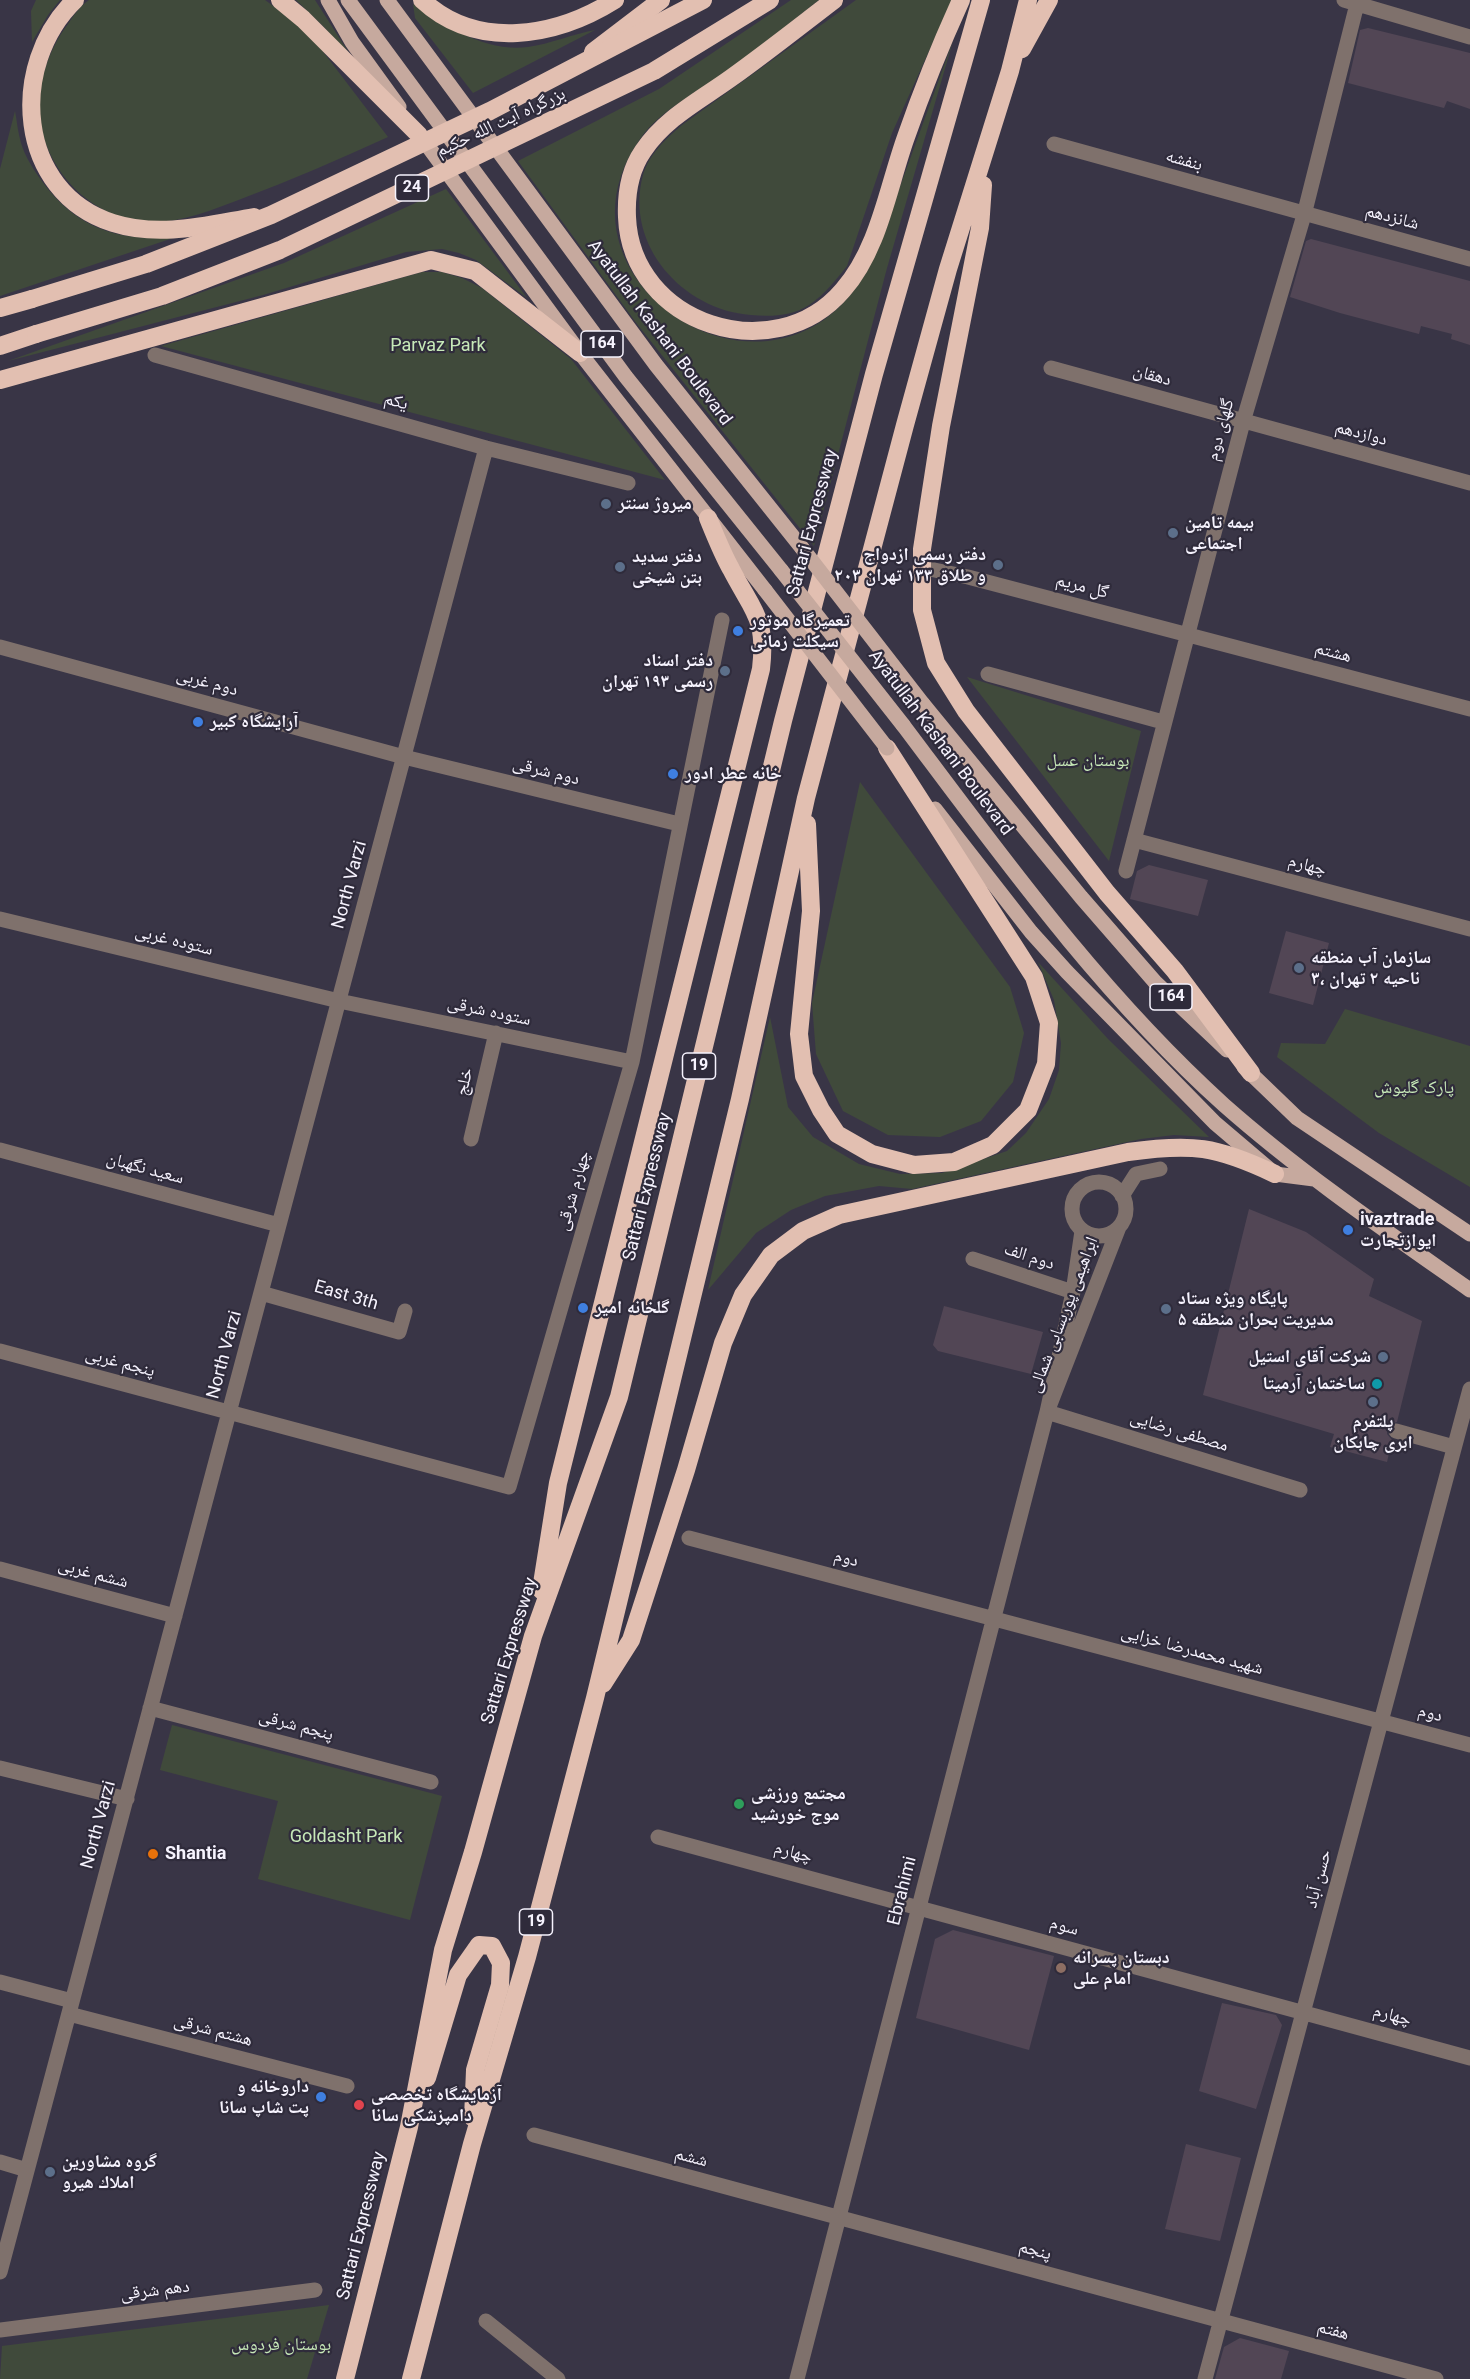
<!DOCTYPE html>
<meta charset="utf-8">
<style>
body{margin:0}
canvas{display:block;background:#393546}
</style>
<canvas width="1470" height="2379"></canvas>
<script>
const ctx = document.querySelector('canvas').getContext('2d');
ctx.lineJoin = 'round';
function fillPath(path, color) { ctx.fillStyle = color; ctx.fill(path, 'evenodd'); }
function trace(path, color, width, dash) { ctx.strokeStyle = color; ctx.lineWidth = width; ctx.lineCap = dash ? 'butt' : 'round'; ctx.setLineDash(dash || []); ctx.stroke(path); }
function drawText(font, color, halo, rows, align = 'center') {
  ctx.font = font + ' Roboto,"Noto Naskh Arabic",sans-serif'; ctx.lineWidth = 4.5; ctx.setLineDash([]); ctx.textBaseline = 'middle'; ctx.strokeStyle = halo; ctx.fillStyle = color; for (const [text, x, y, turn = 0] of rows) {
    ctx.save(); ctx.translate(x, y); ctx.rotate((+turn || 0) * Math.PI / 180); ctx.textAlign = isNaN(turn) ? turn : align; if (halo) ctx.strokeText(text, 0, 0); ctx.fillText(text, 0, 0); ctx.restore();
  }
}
fillPath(new Path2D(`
 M36,0H60L48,15L32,42L31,11Z
 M89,0H265L298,24L318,45L388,137C340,159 291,180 241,199C212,210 181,223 149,222C95,220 49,175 40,122C35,89 48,50 68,24C74,15 80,6 89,0Z
 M296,0H315L356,64L325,28Z
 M791,0H819C788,24 758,49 726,72C698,92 660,110 640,139C543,276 752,418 851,294C863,280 870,264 878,247L953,41L887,268L814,546L637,324L518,161L659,89Z
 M856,0H952L892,133L847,266C836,280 824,295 809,305C792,316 771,317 751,315C683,310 624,245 643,175C649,154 666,139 682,125Z
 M413,4C447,27 485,52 528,47C550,44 573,34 595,30L473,93L415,18Z
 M15,111C17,122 18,133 21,143C25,157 35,172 44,184C79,230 122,243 179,236L0,296V169Z
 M446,189L527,298L476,260L459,253L442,249L406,252L263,295L8,361L284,263Z
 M422,272H442L462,278L482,288L571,359L665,480L161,346Z
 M967,677L1141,731L1109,861Z
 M860,782L1010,987L1024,1033L1013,1082L981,1121L940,1137L888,1135L843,1111L816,1054L812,1003Z
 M1038,962L1108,1039L1209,1137L1174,1135L1141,1139L912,1189L879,1186L825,1196L791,1210L756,1233L708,1290L770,1017L788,1107L813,1137L859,1164L900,1174L942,1173L1007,1151L1026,1133L1049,1099L1059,1070L1061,1043L1054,1000Z
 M1345,1009L1470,1046V1187L1379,1133L1277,1057L1281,1043L1325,1044Z
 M172,1725L442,1796L410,1920L258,1879L278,1801L160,1770Z
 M329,2305L307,2379H0L2,2346Z`), '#404a3b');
fillPath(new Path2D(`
 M1368,28L1470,53V109L1447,101L1444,108L1348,83L1360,30Z
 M1311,239L1470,281V345L1451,339L1452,334L1421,326L1419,334L1340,313L1290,297L1306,241Z
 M1149,865L1208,880L1198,916L1130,899L1137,871Z
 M1286,931L1329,943L1313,1005L1269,993Z
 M1249,1209L1306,1232L1374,1279L1369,1296L1422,1321L1397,1422L1390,1424L1387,1429V1434L1392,1440L1387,1462L1330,1447L1334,1434L1203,1395Z
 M944,1306L1043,1332L1031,1374L938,1351L933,1345Z
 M953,1930L1054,1956L1029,2050L916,2018L935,1939Z
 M1222,2003L1276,2015L1282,2025L1256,2109L1199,2091Z
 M1186,2144L1241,2158L1220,2241L1165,2229Z
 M1240,2338L1289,2351L1281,2379H1215L1224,2347Z`), '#524655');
trace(new Path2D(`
 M1344,0L1470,37
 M1054,144L1470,259
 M155,355L486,448L628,483
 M1051,368L1470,483
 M920,567L968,577L1470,709
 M0,647L404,757L679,824
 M988,674L1163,722
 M1134,840L1470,929
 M1126,871L1243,422L1304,215L1358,0
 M0,919L339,1001L632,1062
 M471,1139L496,1033
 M0,1150L279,1225
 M1072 1209a27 27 0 1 1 54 0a27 27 0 1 1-54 0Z
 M1122,1196L1136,1174L1160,1169
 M1082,1231L1073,1292L1047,1412L1119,1227
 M973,1259L1073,1292
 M261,1293L399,1332L405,1311
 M0,1351L509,1487L632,1062L722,620
 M1396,1431L1454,1447
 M689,1538L1470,1745
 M0,1569L175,1616
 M150,1708L431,1782
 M0,1768L127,1799
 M658,1837L1470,2058
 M0,1982L72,2001
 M69,2014L347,2086
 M534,2135L1436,2379
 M0,2162L27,2170
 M0,2272L486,448
 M486,2321L558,2379
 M0,2330L315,2290
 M797,2379L1047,1412L1300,1490
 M1205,2379L1470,1389`), '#7f716c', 15);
trace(new Path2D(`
 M328,0L352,42L399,107
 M348,0L626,377L781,570
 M387,0L656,365L802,548
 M419,134L580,353L765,590
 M923,704L1081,897L1155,982L1227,1050
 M903,725C1003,858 1100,993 1224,1105C1301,1173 1386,1231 1470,1290
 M935,809L1031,932L1067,972L1215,1123L1275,1174L1314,1179
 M1244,1067L1297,1118L1470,1234`), '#c6a99e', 15);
trace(new Path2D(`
 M75,0C8,65 16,192 113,223C160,238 207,225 254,217
 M280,0L303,19L419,135
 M422,0C477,51 556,37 615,0
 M834,0C800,26 766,53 731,78C699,101 665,118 643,151C630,170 626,194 627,217C631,324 774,371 843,290C879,249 888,187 906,137C922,91 941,44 961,0
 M1022,49L1049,0
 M593,52L661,0
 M983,185L980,228L941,426L922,549V610L936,663L966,711L1107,893L1175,971L1251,1073
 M0,308L32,299
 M0,346L36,334
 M0,380L431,260L475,271L580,353
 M807,824L811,911L799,1034L804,1076L821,1110L837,1134L872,1154L914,1165L954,1162L993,1145L1028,1110L1046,1064L1049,1023L1034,977L887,748
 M541,1590L558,1483L761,669C767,617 753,612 731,569C722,553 715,535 708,518
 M603,1684L631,1640L686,1470L723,1343L743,1295L771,1255L803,1231L839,1215L1128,1152C1192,1143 1216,1146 1275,1174
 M427,2078L458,1975L479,1945L492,1946L501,1963L500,1985L475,2070L473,2118
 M345,2379L409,2127L443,1950L473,1852L533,1636L619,1397L783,721L874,374L981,0
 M411,2379L472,2144L527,1957L595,1698L740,1099L806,798L905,425L948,269L1010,71L1028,0`), '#e2bfb1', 18);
trace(new Path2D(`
 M802,548L923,704
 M781,570L903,725
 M765,590L887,748`), '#c6a99e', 15);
trace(new Path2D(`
 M32,299L146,264L271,215L490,111L703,0
 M36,334L162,296L280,250L654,71L770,0`), '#e2bfb1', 18);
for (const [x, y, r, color] of [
 [606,504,6,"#5c6f8a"],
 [1173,533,6,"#5c6f8a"],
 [998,565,6,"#5c6f8a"],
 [620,567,6,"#5c6f8a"],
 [738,631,6,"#3f7fe0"],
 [725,671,6,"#5c6f8a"],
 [198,722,6,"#3f7fe0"],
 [673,774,6,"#3f7fe0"],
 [1299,968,6,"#5c6f8a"],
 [1348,1230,6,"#3f7fe0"],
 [583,1308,6,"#3f7fe0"],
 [1166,1309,6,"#5c6f8a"],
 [1383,1357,6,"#5c6f8a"],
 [1377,1384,6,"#0f9aa8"],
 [1373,1402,6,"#5c6f8a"],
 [739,1804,6,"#2e9e5b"],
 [153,1854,6,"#e8710a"],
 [1061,1968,6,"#8d6e63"],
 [321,2097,6,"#3f7fe0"],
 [359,2105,6,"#e0444e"],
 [50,2172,6,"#5c6f8a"]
]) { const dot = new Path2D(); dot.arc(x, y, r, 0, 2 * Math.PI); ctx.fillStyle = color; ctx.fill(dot); trace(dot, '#2f2b3b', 2); }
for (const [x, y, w] of [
 [412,188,33],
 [602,344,42],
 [1171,997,42],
 [699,1066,33],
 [536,1922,33]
]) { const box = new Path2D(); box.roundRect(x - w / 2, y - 13, w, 26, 4.5); ctx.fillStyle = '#2f2b3b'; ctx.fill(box); trace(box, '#f6f3fe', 1.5); }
drawText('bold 16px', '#f6f3fe', null, [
 ["24",412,188],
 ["164",602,344],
 ["164",1171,997],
 ["19",699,1066],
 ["19",536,1922]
]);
drawText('18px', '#f6f3fe', '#2f2b3b', [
 ["بزرگراه آیت الله حکیم",501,123,-25],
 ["بنفشه",1184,161,16],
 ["شانزدهم",1392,218,15],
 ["Ayatullah Kashani Boulevard",659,333,53],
 ["دهقان",1152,376,16],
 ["یکم",396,402,16],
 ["گلهای دوم",1221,430,-75],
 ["دوازدهم",1361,434,15],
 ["Sattari Expressway",813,523,-75],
 ["گل مریم",1082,587,15],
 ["هشتم",1333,653,15],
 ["دوم غربی",207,683,15],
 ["Ayatullah Kashani Boulevard",940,743,53],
 ["دوم شرقی",546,772,14],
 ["چهارم",1307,866,15],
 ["North Varzi",350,885,-75],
 ["ستوده غربی",174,941,14],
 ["ستوده شرقی",489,1012,12],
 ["خلج",465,1082,-77],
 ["سعید نگهبان",145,1169,15],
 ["Sattari Expressway",648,1187,-76],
 ["چهارم شرقی",574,1191,-74],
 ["دوم الف",1029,1257,18],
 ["East 3th",346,1296,16],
 ["ابراهیمی پوربسابی شمالی",1064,1315,-69],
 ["North Varzi",225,1355,-75],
 ["پنجم غربی",120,1363,15],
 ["مصطفی رضایی",1179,1432,17],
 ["دوم",846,1559,15],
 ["ششم غربی",93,1574,15],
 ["Sattari Expressway",510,1651,-73],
 ["شهید محمدرضا خزایی",1192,1651,15],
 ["دوم",1430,1714,15],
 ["پنجم شرقی",296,1726,15],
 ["North Varzi",99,1825,-75],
 ["چهارم",793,1853,15],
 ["حسن آباد",1319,1879,-75],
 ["Ebrahimi",903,1891,-76],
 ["سوم",1064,1927,15],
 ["چهارم",1392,2016,15],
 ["هشتم شرقی",213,2031,15],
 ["ششم",691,2158,15],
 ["Sattari Expressway",362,2226,-76],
 ["پنجم",1035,2251,15],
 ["دهم شرقی",155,2291,-7],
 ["هفتم",1333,2331,15]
]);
drawText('18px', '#c7e9b8', '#2f2b3b', [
 ["Parvaz Park",438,346],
 ["بوستان عسل",1088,761],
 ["پارک گلپوش",1414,1088],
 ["Goldasht Park",346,1837],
 ["بوستان فردوس",281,2345]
]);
drawText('bold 18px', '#f6f3fe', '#2f2b3b', [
 ["میروژ سنتر",618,504],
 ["بیمه تامین",1185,523],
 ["اجتماعی",1185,544],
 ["دفتر رسمی ازدواج",986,555,"right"],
 ["۲۰۳ و طلاق ۱۳۳ تهران",986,576,"right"],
 ["دفتر سدید",632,557],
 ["بتن شیخی",632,578],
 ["تعمیرگاه موتور",750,621],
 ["سیکلت زمانی",750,642],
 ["دفتر اسناد",713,661,"right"],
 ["رسمی ۱۹۳ تهران",713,682,"right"],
 ["آرایشگاه کبیر",210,722],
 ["خانه عطر ادور",685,774],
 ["سازمان آب منطقه",1311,958],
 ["۳، ناحیه ۲ تهران",1311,979],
 ["ivaztrade",1360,1220],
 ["ایوازتجارت",1360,1241],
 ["پایگاه ویژه ستاد",1178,1299],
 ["مدیریت بحران منطقه ۵",1178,1320],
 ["گلخانه امیر",595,1308],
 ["شرکت آقای استیل",1371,1357,"right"],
 ["ساختمان آرمیتا",1365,1384,"right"],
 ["پلتفرم",1373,1422,"center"],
 ["ابری چابکان",1373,1443,"center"],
 ["مجتمع ورزشی",751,1794],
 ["موج خورشید",751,1815],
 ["Shantia",165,1854],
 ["دبستان پسرانه",1073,1958],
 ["امام علی",1073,1979],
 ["داروخانه و",309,2087,"right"],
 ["پت شاپ سانا",309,2108,"right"],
 ["آزمایشگاه تخصصی",371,2095],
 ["دامپزشکی سانا",371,2116],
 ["گروه مشاورين",62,2162],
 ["املاك هيرو",62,2183]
], 'left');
</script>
